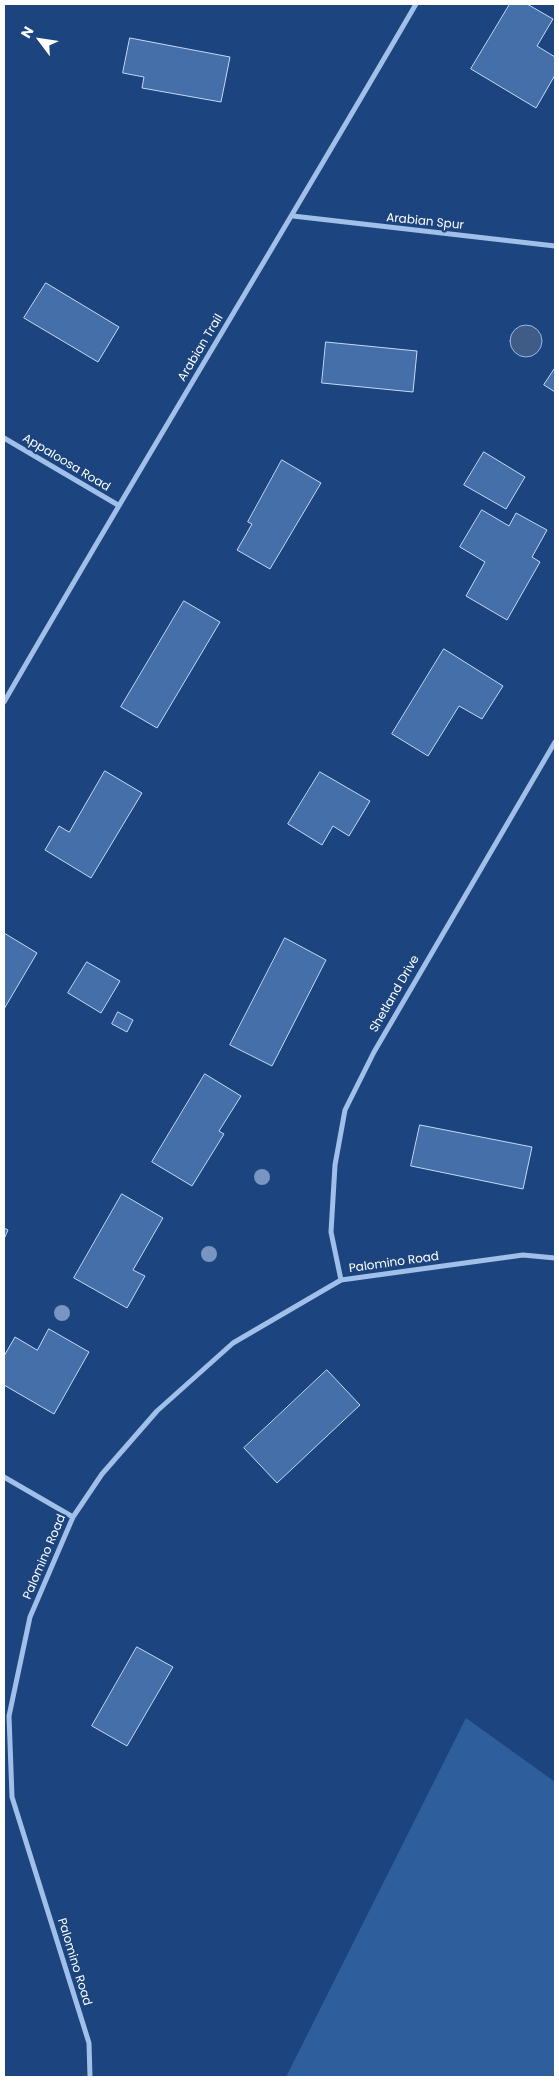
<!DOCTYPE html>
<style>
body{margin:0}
#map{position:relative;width:559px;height:2081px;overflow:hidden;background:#1c457f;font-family:Poppins,sans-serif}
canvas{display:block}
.frame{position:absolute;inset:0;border:5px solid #fff;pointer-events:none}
.north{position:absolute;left:15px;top:15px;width:50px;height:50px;-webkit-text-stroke:4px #1c457f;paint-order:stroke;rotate:301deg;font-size:14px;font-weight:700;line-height:20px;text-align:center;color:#fff}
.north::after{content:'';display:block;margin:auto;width:18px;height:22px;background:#fff;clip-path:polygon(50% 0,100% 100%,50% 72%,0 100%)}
</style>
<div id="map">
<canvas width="559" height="2081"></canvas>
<div class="frame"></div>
<div class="north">N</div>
</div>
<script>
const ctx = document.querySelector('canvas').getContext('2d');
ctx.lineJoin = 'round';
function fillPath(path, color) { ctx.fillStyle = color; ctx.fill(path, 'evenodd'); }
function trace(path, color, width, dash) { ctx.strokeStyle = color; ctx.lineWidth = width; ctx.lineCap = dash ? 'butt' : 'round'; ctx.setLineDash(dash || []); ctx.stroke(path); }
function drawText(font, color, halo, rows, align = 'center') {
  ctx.font = font + ' Poppins,sans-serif'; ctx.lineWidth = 4.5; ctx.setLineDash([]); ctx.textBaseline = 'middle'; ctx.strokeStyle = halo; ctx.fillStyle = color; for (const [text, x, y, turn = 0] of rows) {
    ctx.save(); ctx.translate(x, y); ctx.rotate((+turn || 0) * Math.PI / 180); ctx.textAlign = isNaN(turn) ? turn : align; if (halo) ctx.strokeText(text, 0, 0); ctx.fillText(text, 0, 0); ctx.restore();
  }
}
fillPath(new Path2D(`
 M466,1718L555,1782V2077H286Z`), '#2f5e9d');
const water = new Path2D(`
 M510 341a16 16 0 1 1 32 0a16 16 0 1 1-32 0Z`);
fillPath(water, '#3e5c86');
trace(water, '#93b9eb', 1);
const building = new Path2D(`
 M510,4H527L553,19L537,46L555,57V75L536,108L471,69Z
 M130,38L230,57L221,102L142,88L144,77L123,73Z
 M46,283L119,327L98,362L24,318Z
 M326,342L417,351L413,392L322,383Z
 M555,368V392L544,385Z
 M484,452L525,477L506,509L464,485Z
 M282,460L321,483L270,569L237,550L252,524L248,522Z
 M482,510L509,526L516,513L547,530L532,557L540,562L507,620L466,596L485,562L460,547Z
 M184,601L220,622L157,728L121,707Z
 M444,649L503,686L482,719L459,706L428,756L392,734Z
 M105,771L142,793L91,878L45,850L59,826L69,832Z
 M320,772L370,801L349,836L333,826L322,845L288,824Z
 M4,933L37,953L4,1009Z
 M285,938L326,960L272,1066L230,1045Z
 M87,962L120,981L101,1013L68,993Z
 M118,1012L133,1020L127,1032L112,1024Z
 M205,1074L241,1096L219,1131L224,1134L192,1186L152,1162Z
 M420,1125L532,1147L523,1189L411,1166Z
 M122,1194L163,1218L133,1270L145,1276L127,1308L74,1278Z
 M4,1228L8,1230L4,1239Z
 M49,1329L89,1352L54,1414L4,1385V1356L15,1337L37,1350Z
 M327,1370L360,1405L277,1483L244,1448Z
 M137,1647L173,1667L127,1746L92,1726Z`);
fillPath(building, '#446fa9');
trace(building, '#c4d9f7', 1);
trace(new Path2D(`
 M293,216L555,246
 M4,438L118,505
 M4,702C139,468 280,238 416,4
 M341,1280L331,1232L335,1165L345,1110L374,1052L555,742
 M4,1477L73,1517
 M90,2077L89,2043L12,1797L9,1716L30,1617L73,1517L102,1474L157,1411L233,1343L341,1280L523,1255L555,1258`), '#a0bfe9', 5);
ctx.fillStyle = '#7896c1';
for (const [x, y] of [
 [262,1177],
 [209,1254],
 [62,1313]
]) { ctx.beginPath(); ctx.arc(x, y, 8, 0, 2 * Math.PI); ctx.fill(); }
drawText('12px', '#fff', '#1c457f', [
 ["Arabian Spur",425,222,6],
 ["Arabian Trail",201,348,-59],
 ["Appaloosa Road",66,463,31],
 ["Shetland Drive",395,994,-60],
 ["Palomino Road",394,1263,-8],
 ["Palomino Road",45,1557,-67],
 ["Palomino Road",74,1962,73]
]);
</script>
